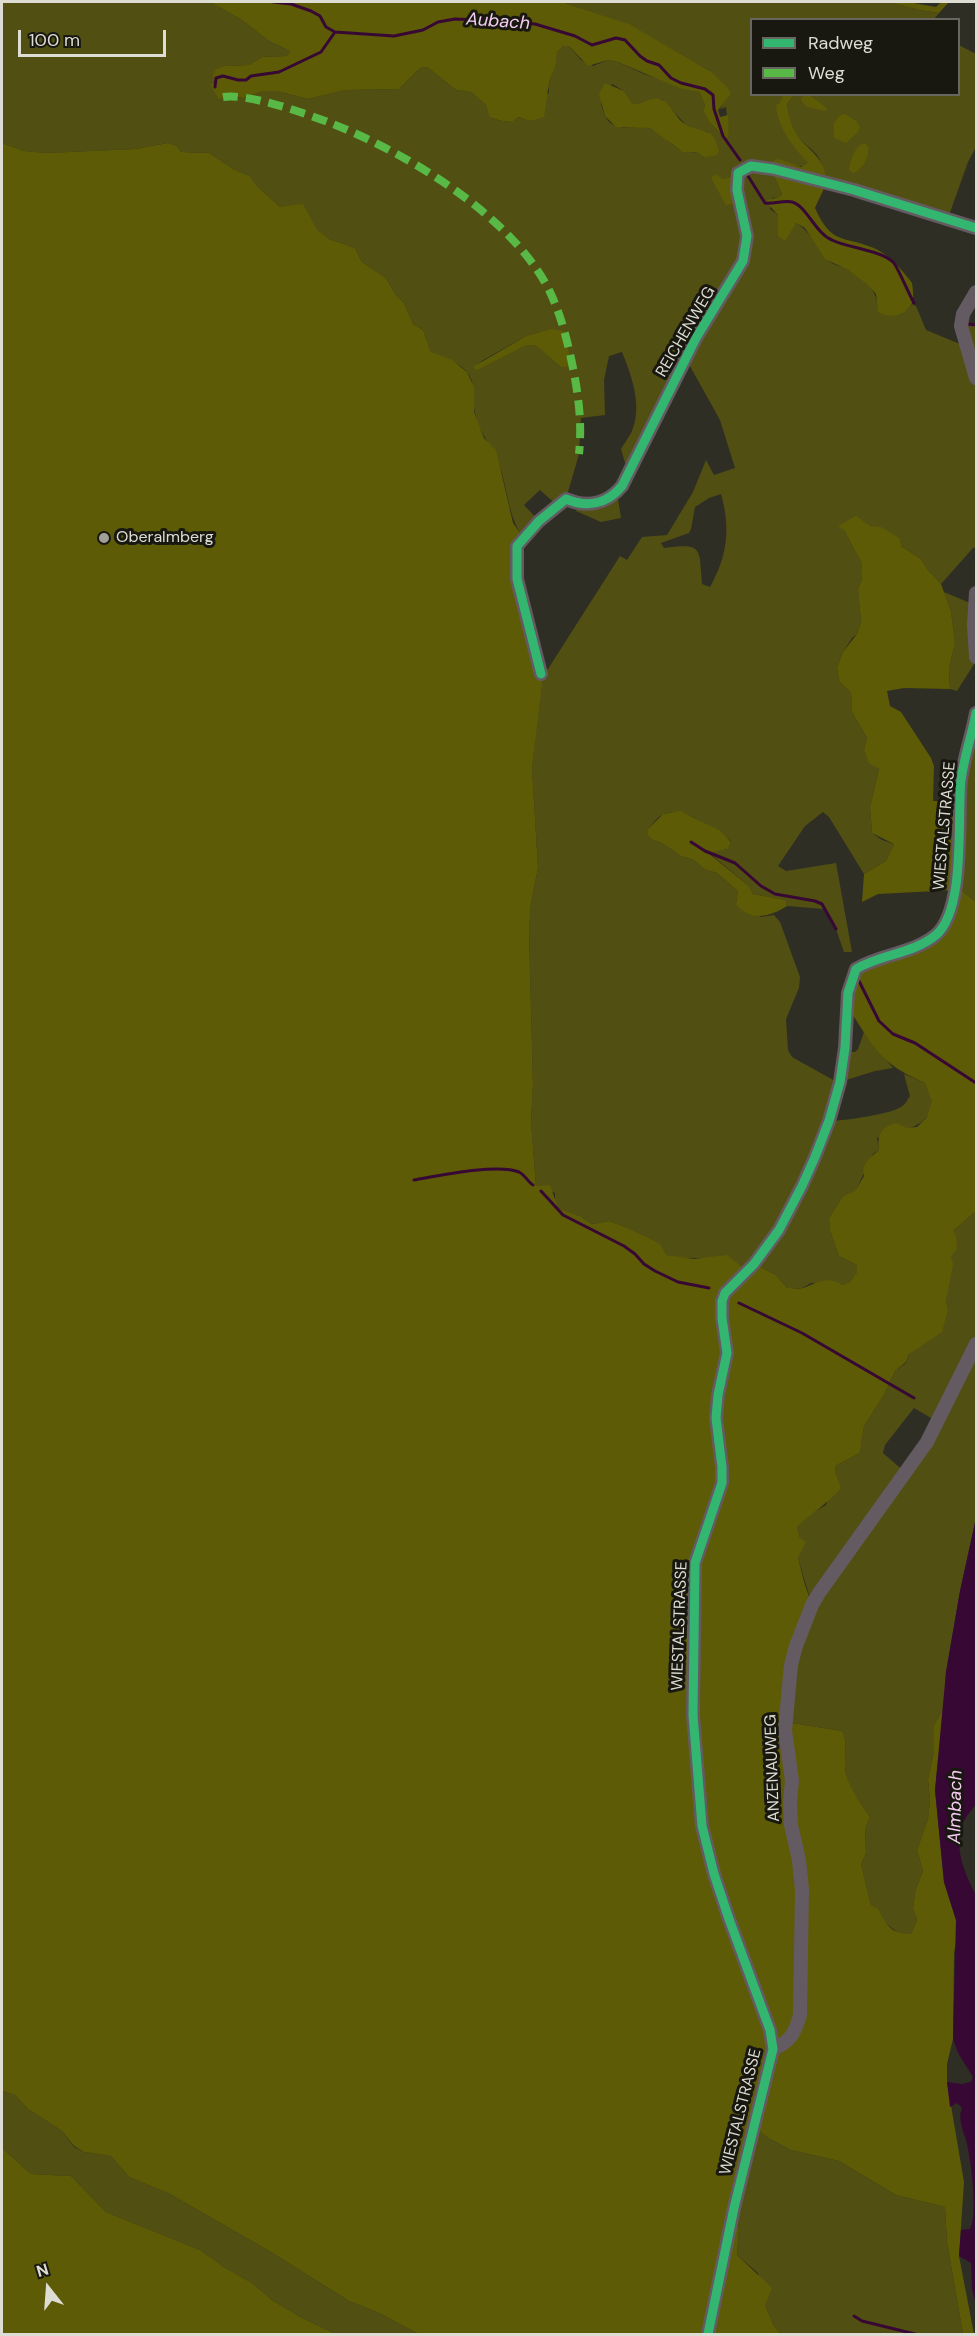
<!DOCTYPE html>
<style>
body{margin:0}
#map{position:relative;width:978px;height:2336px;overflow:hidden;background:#2e2e24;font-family:"DM Sans",sans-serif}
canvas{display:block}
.frame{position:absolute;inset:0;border:3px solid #ddddd3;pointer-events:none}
.legend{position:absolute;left:750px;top:18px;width:210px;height:78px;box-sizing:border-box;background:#181811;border:2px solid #67675f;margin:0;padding:8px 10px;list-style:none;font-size:18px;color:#ddddd3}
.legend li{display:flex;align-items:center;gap:12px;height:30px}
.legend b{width:30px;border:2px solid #67675f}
.north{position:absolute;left:18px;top:2258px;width:60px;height:60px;-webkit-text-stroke:4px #181811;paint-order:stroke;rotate:343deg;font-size:16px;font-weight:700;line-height:24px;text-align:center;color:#ddddd3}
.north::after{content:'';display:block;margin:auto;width:21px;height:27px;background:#ddddd3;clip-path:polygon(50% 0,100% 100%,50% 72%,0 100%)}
.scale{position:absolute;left:18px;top:30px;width:148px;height:27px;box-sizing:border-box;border:3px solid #ddddd3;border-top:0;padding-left:8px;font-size:18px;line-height:21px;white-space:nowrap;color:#ddddd3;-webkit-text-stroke:4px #181811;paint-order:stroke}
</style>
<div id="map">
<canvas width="978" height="2336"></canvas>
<div class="frame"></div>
<ul class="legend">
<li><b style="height:8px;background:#33b770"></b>Radweg</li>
<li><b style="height:8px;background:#58b947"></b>Weg</li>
</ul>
<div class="north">N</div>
<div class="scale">100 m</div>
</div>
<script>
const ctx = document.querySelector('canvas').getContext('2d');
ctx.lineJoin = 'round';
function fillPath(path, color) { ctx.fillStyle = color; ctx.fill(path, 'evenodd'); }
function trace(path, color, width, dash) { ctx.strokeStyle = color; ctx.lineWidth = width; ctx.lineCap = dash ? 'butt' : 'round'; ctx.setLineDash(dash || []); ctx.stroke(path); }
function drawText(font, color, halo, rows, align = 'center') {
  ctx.font = font + ' "DM Sans",sans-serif'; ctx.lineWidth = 6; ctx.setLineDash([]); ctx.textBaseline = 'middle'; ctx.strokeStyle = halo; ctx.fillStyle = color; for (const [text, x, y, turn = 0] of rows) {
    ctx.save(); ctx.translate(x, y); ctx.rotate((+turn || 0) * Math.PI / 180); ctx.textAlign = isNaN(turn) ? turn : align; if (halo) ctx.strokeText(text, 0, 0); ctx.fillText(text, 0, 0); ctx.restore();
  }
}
fillPath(new Path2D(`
 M2,2H210L242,20L269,41L290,51L287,56L262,57L249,65L225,66L214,82L211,83L217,94L223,97L243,98L264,91H277L308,99L345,90L399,89L420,68L427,67L456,90L471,92L486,105L489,117L502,121L513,122L518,117L530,121L549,92C547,80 557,67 557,52L563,46H569L581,60L593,66L608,60L618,62L644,74L699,92L705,105L703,111L709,122L726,139L729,136L726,107L720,109L725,100L710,71L628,24L562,2H889L919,10L939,13L933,20H752V94L782,95C775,124 790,142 809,163L805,166H796L774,176L782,194L779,197L772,198L770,209L778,215V236L796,223C812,232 816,249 829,261C833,265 841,266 846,269C860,276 878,289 877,306L907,310L912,304L916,306L926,330L960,344L968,324L976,325V547L973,548L941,584L927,569L921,559L901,546L844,530L862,564V579L858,589L861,622L857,634L852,638L843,652L837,667L839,681L851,693L852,712L867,738L864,749L879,769L870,807L872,833L882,840L894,844L886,861L864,874L829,817L823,812L805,826L778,866L786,871L836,863L852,952H844L836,929L824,909L787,906L786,900L753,894L749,886L708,852L728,849L731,841C715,830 682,804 662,815C657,817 652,825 648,829L653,840L662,843L681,856L694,860L704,869L717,873L738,891L736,904L761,917L774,915L780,922L800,977L799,988L786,1019L788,1050L792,1057L835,1081L849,1052H855L858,1049L864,1032L893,1068L875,1071L840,1082L829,1121C843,1121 891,1114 901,1107C906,1104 907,1100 910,1096L904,1074L925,1083C927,1088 932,1096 932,1101C933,1128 896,1132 877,1138L879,1150L873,1154L855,1192L843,1196L829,1218L830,1231L839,1256L857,1265L858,1273L850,1282L842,1285L811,1283L802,1288H787L776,1275L754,1264L746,1270L708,1258H678L666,1255L643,1236L628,1228L609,1221L592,1224L580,1216L558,1208L555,1202V1193L536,1186L531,1121L533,1084L529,932L531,903L538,868L532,768L541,674L548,669L620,556L627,560L642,537L667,535L693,492L706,460L714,475L735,468L720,420L686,359L628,473L621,449C625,442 631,435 633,428C642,404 631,374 622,352L609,356L604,380L605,415L581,418L579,454L566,499L558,506L540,490L524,505L539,521L523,537C507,515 508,487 498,462C492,445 478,432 475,413C472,398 477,385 467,372C457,360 443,360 431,352L423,330L413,324L404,303L395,294L386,278L362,262L355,248L329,239L280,207L256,185L250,176L235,170L209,153L181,152L177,146L168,143L135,149L47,153L24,151L2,143ZM612,84L624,91L633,104C644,105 650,99 662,99L686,125L693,129L708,132L697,152C673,155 667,133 649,128C637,125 623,131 612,124C605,120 603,110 601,104ZM550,329L561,367L535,345L524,346L478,363L526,336ZM721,494C731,529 727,557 710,587L702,584C699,547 703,543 664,548L661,543L689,533L691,529L695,507L709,498Z
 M959,45L976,54V147L968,162L948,218L825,182C824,172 823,162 816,154C809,146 801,142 795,133C790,124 789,114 787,104L794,95L958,94Z
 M617,492L621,518L601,522L576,511L580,503Z
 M944,592L970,603L976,661L957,691L950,689L949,669L955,643L951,611Z
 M976,713V902L956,886L960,801Z
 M976,1211V1518L960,1591L946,1672L944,1708L934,1725V1751L928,1779L930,1800L928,1819L917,1850L923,1871L915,1892L913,1909L917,1920L911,1934L901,1935L884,1922L879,1909L871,1905L861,1864L866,1853L865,1830L870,1817C861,1804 849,1789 846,1774C843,1759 849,1743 842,1731L786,1722L791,1665L812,1605L798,1558L800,1538L797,1527L811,1514L826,1505L836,1475L835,1466L860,1453L864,1426L885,1393L895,1371L906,1363L909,1354L948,1309L946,1301L953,1231ZM914,1408L938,1422L906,1473L883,1453L885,1445Z
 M2,2091L15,2095L28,2109L62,2131L74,2147L84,2152L111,2156L129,2177L170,2194L271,2252L349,2301L377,2312L419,2334H336L302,2318L272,2300L252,2283L224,2267L200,2250L106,2212L71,2176L31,2174L2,2148Z
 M753,2124L768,2138L791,2150L839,2161L896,2195L945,2207L947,2242L963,2334H781L774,2326L765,2305L758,2273L737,2255L739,2230L737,2217Z`), '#524f12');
fillPath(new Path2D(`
 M210,2H562L629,24L710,71L727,87L731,94L718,110L720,117L728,115L729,136L726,139L709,122L703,111L705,105L699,92L679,88L618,62L608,60L588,66L569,46H563L557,52C557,68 552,71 549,84C547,94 546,106 544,117L530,121L518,117L513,122L502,121L489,117L486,105L471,92L456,90L427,67L420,68L399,89L345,90L308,99L277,91H264L243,98L228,96L219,99L210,84L214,82L213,75L216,69L225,66L249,65L262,57L287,56L290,51L269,41L242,20Z
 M889,2H908L936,7L941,2H949L939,13L919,10Z
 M605,83L624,91L633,104C643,105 650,96 660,99C670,102 675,116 682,122C691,130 703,128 712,135C716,139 717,146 719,151L717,155L705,157L697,152H683L650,128L616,127L605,116L599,94Z
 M805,94L809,95L827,108L826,111L808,107L802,102L801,98Z
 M782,95H794L787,104C789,115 791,126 797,135C808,151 828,159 825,182C825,190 818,200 815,208C833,248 845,234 878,250C892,258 903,271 912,283C913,290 914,297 912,303C906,316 889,319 878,312L876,294L867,284L848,270L825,259L805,228L796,223L785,241L778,236V215L767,203L768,200L779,197L782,194L774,176V160L779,159L801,167L808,163C793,146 778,129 776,105L780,103Z
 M845,114L856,121L860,127L858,132L846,143L834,138V123L839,116Z
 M2,143L24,151L47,153L135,149L168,143L177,146L181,152L209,153L235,170L250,176L256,185L280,207L303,204L317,230L329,239L355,248L362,262L386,278L395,294L404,303L413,324L423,330L431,352L452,360L467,372L474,387V412L484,438L496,450L513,523L523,537L517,546L542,683L532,768L538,868L531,903L529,932L533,1084L531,1121L536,1186L550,1185L558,1208L580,1216L592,1224L609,1221L628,1228L660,1244L666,1255L694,1259L727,1255L746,1270L754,1264L776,1275L787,1288C792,1288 799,1289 803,1288C817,1283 827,1275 842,1285L850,1282L857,1273V1265L839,1256L830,1231L829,1218L843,1196L855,1191L864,1176C861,1164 870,1158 879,1150C877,1135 881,1127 896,1123L907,1128L917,1127L927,1117L932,1101L925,1083C896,1070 883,1061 865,1034C858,1024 855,1016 846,1007L856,969L938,932L955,890L878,894L862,902L864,874L886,861L894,844L872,833L870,807L879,769L869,763L864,749L867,738L852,712L851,693L839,681L837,667L843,652L857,634L861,622L858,589L862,579V564L844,530L838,526L856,516L870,526L881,527L899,538L901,546L921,559L927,569L941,584L951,611L955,643L949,669L950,689L904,688L887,691L890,706L901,712L931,758L934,766L933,801H960L956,886L976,902V1211L953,1231L956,1236L957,1249L951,1256L953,1264L946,1301L948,1309L942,1332L909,1354L906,1362L895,1371L885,1393L864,1426L860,1453L835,1466L836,1475L841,1488C828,1503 812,1513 797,1527L800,1538L806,1542L798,1558L805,1585L812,1605L801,1630L786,1722L842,1731C849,1743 843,1760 846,1774C850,1789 861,1804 870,1817L865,1830L866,1853L861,1864L871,1905L879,1909C885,1925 893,1935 911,1934L917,1920L913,1909L915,1892L923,1871L917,1850L928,1819L930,1800L928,1779L934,1751V1725L944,1708L935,1790L944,1882L956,1920L957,1937L954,1953L953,2039L947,2064V2082L964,2182L959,2256L974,2334H963L947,2242L945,2207L896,2195L839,2161L791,2150L768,2138L753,2125L737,2217L739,2230L737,2255L772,2288L765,2305L774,2326L781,2334H419L377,2312L349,2301L271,2252L170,2194L129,2177L111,2156L84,2152L74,2146L62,2131L28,2109L15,2095L2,2091Z
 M864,143L868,146C870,156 862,171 853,173L849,170C850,161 854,147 864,143Z
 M715,174L723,179L737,176L740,203L726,205L711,178Z
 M550,329L564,331L572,366L561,367L535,345L524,346L477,370L473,367L526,336Z
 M680,811L719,830L731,842L728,849L708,853L749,886L753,894L786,900L787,906C770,917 750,922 736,904L738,891L717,873L704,869L694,860L681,856L662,843L653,840L648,835V829L663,814Z
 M2,2148L31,2174L71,2176L106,2212L200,2250L224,2267L252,2283L272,2300L302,2318L336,2334H2Z`), '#5e5b06');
fillPath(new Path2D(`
 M976,1518V1804C972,1810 966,1816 963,1823C953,1847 965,1874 976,1895V2305L972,2289L971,2263L959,2256L961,2230L970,2229C978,2214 971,2162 967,2144C964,2132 957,2120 962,2108L957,2103L950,2107L947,2082L962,2084L971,2082L973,2077L958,2053L953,2039L956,1920L944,1882L935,1790L946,1672L960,1591Z`), '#380835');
trace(new Path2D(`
 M273,2L291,4L311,11L320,16L326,27L335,32L394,36L423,30L438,22L455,19L479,20L535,24L575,36L592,45L616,38L625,40L640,56L647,61L659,65L671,78L681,83L705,89L713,95L714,109L723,136L740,160
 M215,87L216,78L223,76L238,80H246L251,76L279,72L321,52L335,32
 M748,176L765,203C774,204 785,200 792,202C807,206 815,233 832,240C848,248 880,250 893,262C898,267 909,295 914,303
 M968,324L976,325
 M691,842L705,851L735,863L761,886L775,894L815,901L822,904L836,929
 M859,981L879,1021L893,1034L915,1043L976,1083
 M414,1180C437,1176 498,1163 519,1172C525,1175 528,1182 533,1185
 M541,1191L563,1215L624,1246L635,1254L644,1264L655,1271L678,1282L709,1288
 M739,1303L802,1333L914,1398
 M854,2316L862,2321L915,2334`), '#380835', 3);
trace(new Path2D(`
 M976,292L963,314L961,326L976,378
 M976,593L974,625L976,657
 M541,674L517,579V546L539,521L566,499C587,508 607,504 622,486L696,338L743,261L747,236L737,190L738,173L751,166L773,169L854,190L976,228
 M773,2049C790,2042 795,2033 800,2015L802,1890L799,1860L791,1825L790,1802L792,1781L785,1730L791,1665L796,1646L812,1605L819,1593L927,1442L976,1344
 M708,2334L734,2208L773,2049L770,2030L729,1919L714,1874L702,1826L693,1715L695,1563L722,1483V1467L716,1418L718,1395L727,1353L722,1318V1301L725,1293L754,1264L779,1230L802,1186L815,1157L829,1121L840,1082L845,1048L848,993L856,969C881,954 913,954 936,935C966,909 957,818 961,780C964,757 972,735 976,713`), '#645b62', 14);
trace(new Path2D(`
 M223,97C249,93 307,114 333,124C408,154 507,213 547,286C561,313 568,343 574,373C579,400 582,425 579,454`), '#58b947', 8, [15, 8]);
trace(new Path2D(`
 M541,674L517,579V546L539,521L566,499C587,508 607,504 622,486L696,338L743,261L747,236L737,190L738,173L751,166L773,169L854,190L976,228
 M708,2334L734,2208L773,2049L770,2030L729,1919L714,1874L702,1826L693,1715L695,1563L722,1483V1467L716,1418L718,1395L727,1353L722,1318V1301L725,1293L754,1264L779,1230L802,1186L815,1157L829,1121L840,1082L845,1048L848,993L856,969C881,954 913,954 936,935C966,909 957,818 961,780C964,757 972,735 976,713`), '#33b770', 9);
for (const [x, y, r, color] of [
 [104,538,6,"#a0a096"]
]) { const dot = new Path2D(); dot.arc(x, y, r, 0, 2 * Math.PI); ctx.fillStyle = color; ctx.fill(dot); trace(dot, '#181811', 2); }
drawText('16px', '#ddddd3', '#181811', [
 ["REICHENWEG",686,332,-60],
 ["WIESTALSTRASSE",945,826,-85],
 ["WIESTALSTRASSE",680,1626,-88],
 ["ANZENAUWEG",773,1768,-92],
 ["WIESTALSTRASSE",741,2112,-76]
]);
drawText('16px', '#ddddd3', '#181811', [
 ["Oberalmberg",116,538]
], 'left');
drawText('italic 18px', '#f5cdf0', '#181811', [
 ["Aubach",498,22,4],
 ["Almbach",956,1807,-89]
]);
</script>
